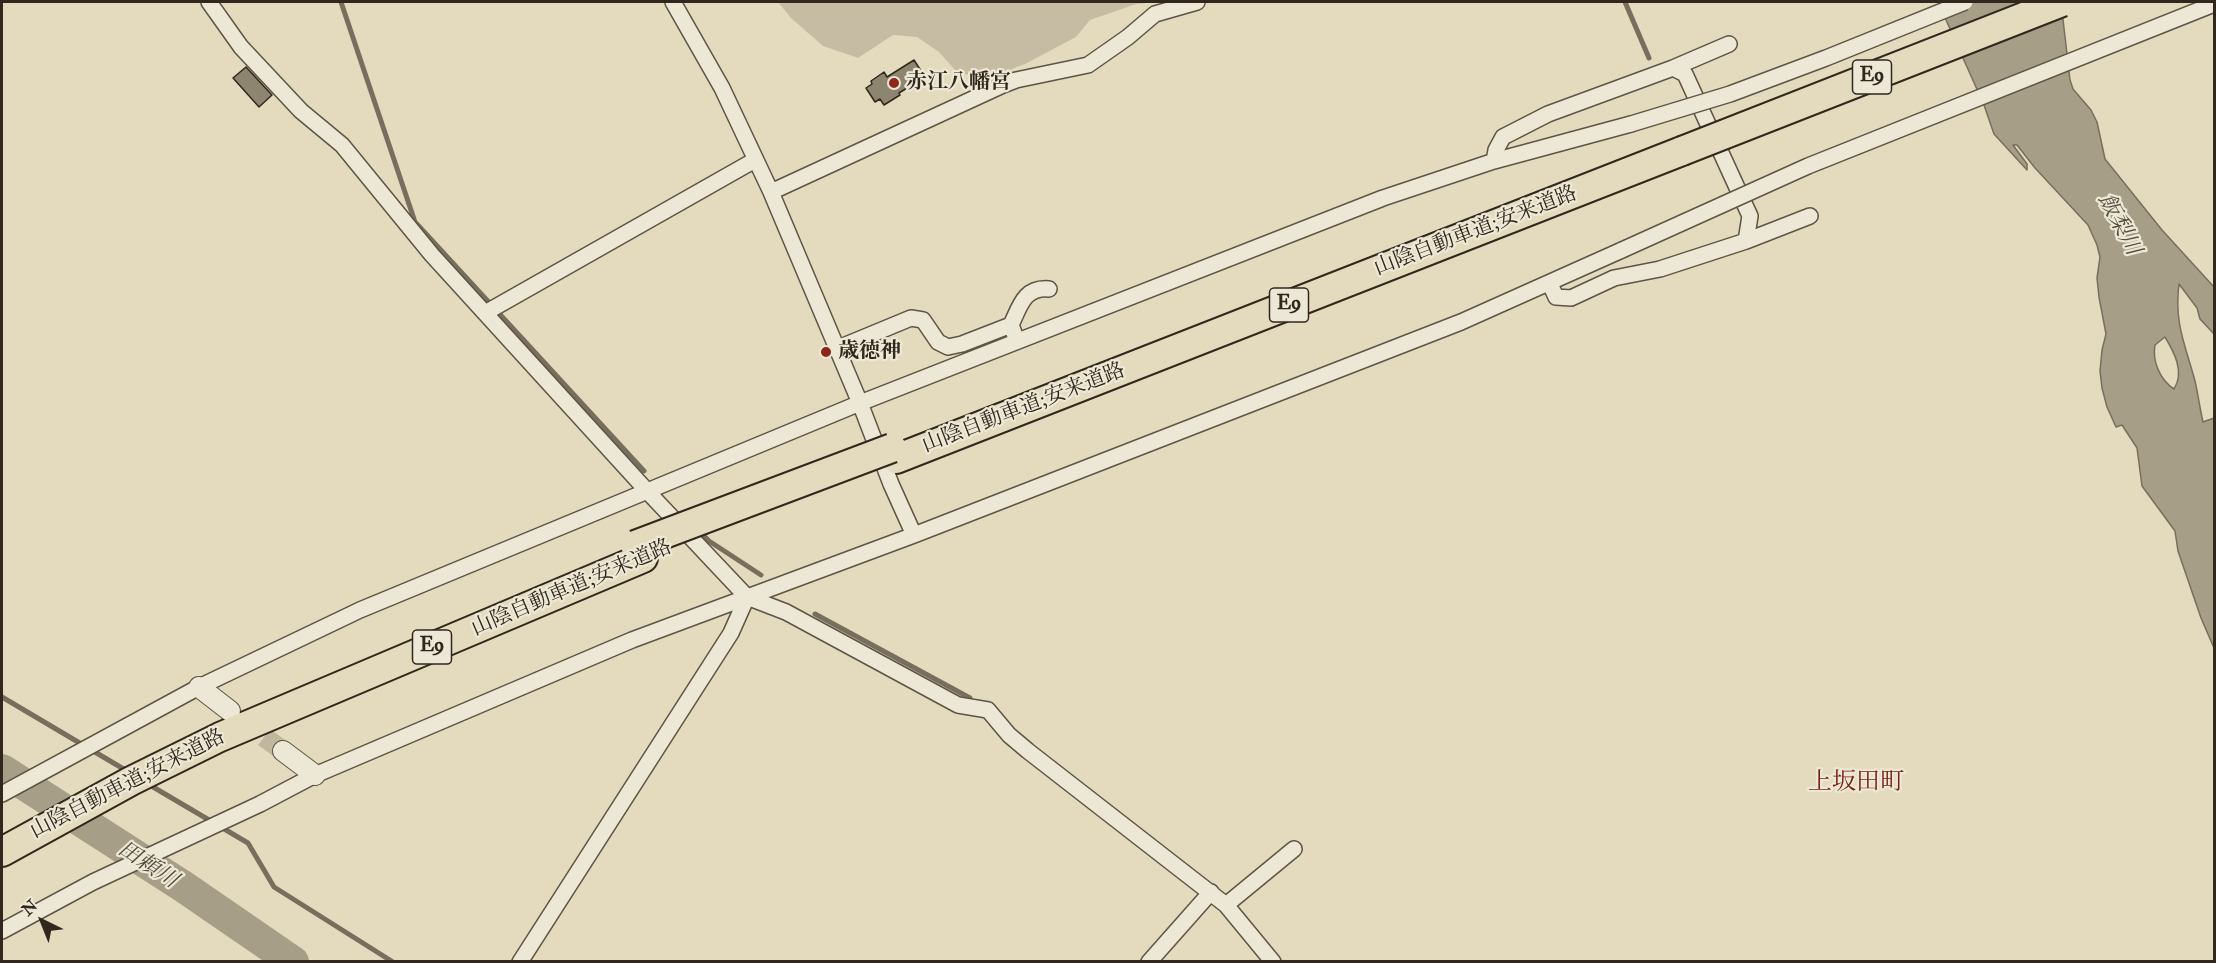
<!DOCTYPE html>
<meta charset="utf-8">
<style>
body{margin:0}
#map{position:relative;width:2216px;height:963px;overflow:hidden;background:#e4dbbf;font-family:"IM FELL Double Pica",serif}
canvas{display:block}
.frame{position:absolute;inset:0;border:3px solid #31271c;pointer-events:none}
.north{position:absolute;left:12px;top:891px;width:60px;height:60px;-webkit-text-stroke:4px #ede8d5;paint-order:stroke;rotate:317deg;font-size:16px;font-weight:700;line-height:24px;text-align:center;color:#31271c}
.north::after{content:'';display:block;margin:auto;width:21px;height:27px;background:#31271c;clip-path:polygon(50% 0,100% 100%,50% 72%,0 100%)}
</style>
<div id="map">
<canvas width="2216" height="963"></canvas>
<div class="frame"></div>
<div class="north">N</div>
</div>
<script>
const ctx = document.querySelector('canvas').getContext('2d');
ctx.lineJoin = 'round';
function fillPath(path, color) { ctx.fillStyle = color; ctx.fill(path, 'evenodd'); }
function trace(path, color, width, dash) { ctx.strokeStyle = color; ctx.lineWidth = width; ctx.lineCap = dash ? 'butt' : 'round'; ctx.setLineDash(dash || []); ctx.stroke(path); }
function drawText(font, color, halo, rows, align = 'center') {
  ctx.font = font + ' "IM FELL Double Pica","Noto Serif JP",serif'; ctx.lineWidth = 4.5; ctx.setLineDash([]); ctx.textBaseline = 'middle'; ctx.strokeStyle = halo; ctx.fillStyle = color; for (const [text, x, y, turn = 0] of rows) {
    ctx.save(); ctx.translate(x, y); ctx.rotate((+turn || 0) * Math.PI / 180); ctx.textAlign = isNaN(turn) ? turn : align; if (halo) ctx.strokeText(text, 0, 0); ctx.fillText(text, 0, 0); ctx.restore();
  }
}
fillPath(new Path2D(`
 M778,2H1159L1136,4L1090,20L1076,37L1025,64L983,80L955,70L939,52L917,37L893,35L858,58L823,46L791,18Z`), '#c6bca3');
const water = new Path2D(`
 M1938,2H2061L2070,80L2073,89L2091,110L2097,122L2105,159L2162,230L2214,287V334L2200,319L2197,308L2179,284C2174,323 2185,344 2195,381C2198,394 2200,409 2203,422L2214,418V648L2201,618L2178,551L2175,531L2142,486L2137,448L2122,425L2116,427L2107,407L2102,388L2100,371L2102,350L2106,334L2099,297L2097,278L2100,257L2097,245L2088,225L2035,168L2017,145H2013L2027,164V170L1994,134L1984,105ZM2165,337C2174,352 2185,372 2174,389C2160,380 2152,361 2155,345Z`);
fillPath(water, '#a79e88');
trace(water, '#786e5d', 1.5);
trace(new Path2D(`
 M341,2L415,222L644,471
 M1625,2L1649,58
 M699,531L709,541L761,575
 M815,614L970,698
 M2,697L127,771
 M148,784L248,843L274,887L393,962`), '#786e5d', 5);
trace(new Path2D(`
 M2,770L184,887L293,962`), '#a79e88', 32);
const building = new Path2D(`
 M914,60L925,77L899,93L900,95L884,105L880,99L875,102L866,88L872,84L871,81L884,72L887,77Z
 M246,67L272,95L259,107L233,78Z`);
fillPath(building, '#8e8571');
trace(building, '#31271c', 1.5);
trace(new Path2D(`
 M240,719L283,751`), '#c0b79e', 20, [20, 10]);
const minor = new Path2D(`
 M209,2L241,47L301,111L342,145L432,255L648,492L747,597L786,612L958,705L988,710L1009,735L1028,751L1226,905L1273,962
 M673,2L722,88L771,192L860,403L891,484L914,535
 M1673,68L1729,44
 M1494,161L1496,150L1503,137L1548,114L1673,68L1685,74L1750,216L1746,241L1660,269L1614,278L1571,298L1556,297L1550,284
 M771,192L1003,85L1016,80L1088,65L1128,37L1155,14L1197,2
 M1746,241L1810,216
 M485,313L755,160
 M1011,325C1020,306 1024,287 1049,289
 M836,349L911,318L923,320L938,342L948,347L962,344L1011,325L1017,341
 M2,794L199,687L360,610L860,403L1383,198L1494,161L1631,124
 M1226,905L1294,849
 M2,931L93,882L260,804L315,775L632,640L914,535L1461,322L1622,250
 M520,962L731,633L747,597
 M1149,962L1211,892`);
const tertiary = new Path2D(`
 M199,687L230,711
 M283,751L315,775`);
const motorway = new Path2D(`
 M896,459L1682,151
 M2,852L131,781L220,737L643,558`);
trace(minor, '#5e5445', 18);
trace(tertiary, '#5e5445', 22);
trace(motorway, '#31271c', 32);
trace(minor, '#ede8d5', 15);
trace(tertiary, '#ede8d5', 20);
trace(motorway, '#e4dbbf', 28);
const minorBridge = new Path2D(`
 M1631,124L1730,94L1826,58L1965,2
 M1622,250L1808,166L2214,4`);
const motorwayBridge = new Path2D(`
 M1682,151L2062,2
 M635,545L892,448`);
trace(minorBridge, '#5e5445', 18, []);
trace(motorwayBridge, '#31271c', 32, []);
trace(minorBridge, '#ede8d5', 15);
trace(motorwayBridge, '#e4dbbf', 28);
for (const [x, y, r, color] of [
 [894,83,6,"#8f2418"],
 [826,352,6,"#8f2418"]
]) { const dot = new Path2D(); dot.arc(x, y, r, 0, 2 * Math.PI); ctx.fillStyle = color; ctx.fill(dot); trace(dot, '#ede8d5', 2); }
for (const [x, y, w] of [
 [1872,77,39],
 [1289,305,39],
 [432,647,39]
]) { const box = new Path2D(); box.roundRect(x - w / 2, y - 17, w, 34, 4.5); ctx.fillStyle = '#ede8d5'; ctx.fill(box); trace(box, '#31271c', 1.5); }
drawText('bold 20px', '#31271c', null, [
 ["E9",1872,77],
 ["E9",1289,305],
 ["E9",432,647]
]);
drawText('bold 21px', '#31271c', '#ede8d5', [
 ["赤江八幡宮",906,83],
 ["歳徳神",838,352]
], 'left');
drawText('21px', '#31271c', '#ede8d5', [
 ["山陰自動車道;安来道路",1476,232,-21],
 ["山陰自動車道;安来道路",1024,409,-21],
 ["山陰自動車道;安来道路",572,589,-23],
 ["山陰自動車道;安来道路",128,785,-27]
]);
drawText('italic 22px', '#544b3c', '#ede8d5', [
 ["飯梨川",2118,225,62],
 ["田頼川",147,866,33]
]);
drawText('24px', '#7a1f14', '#ede8d5', [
 ["上坂田町",1856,784]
]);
</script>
